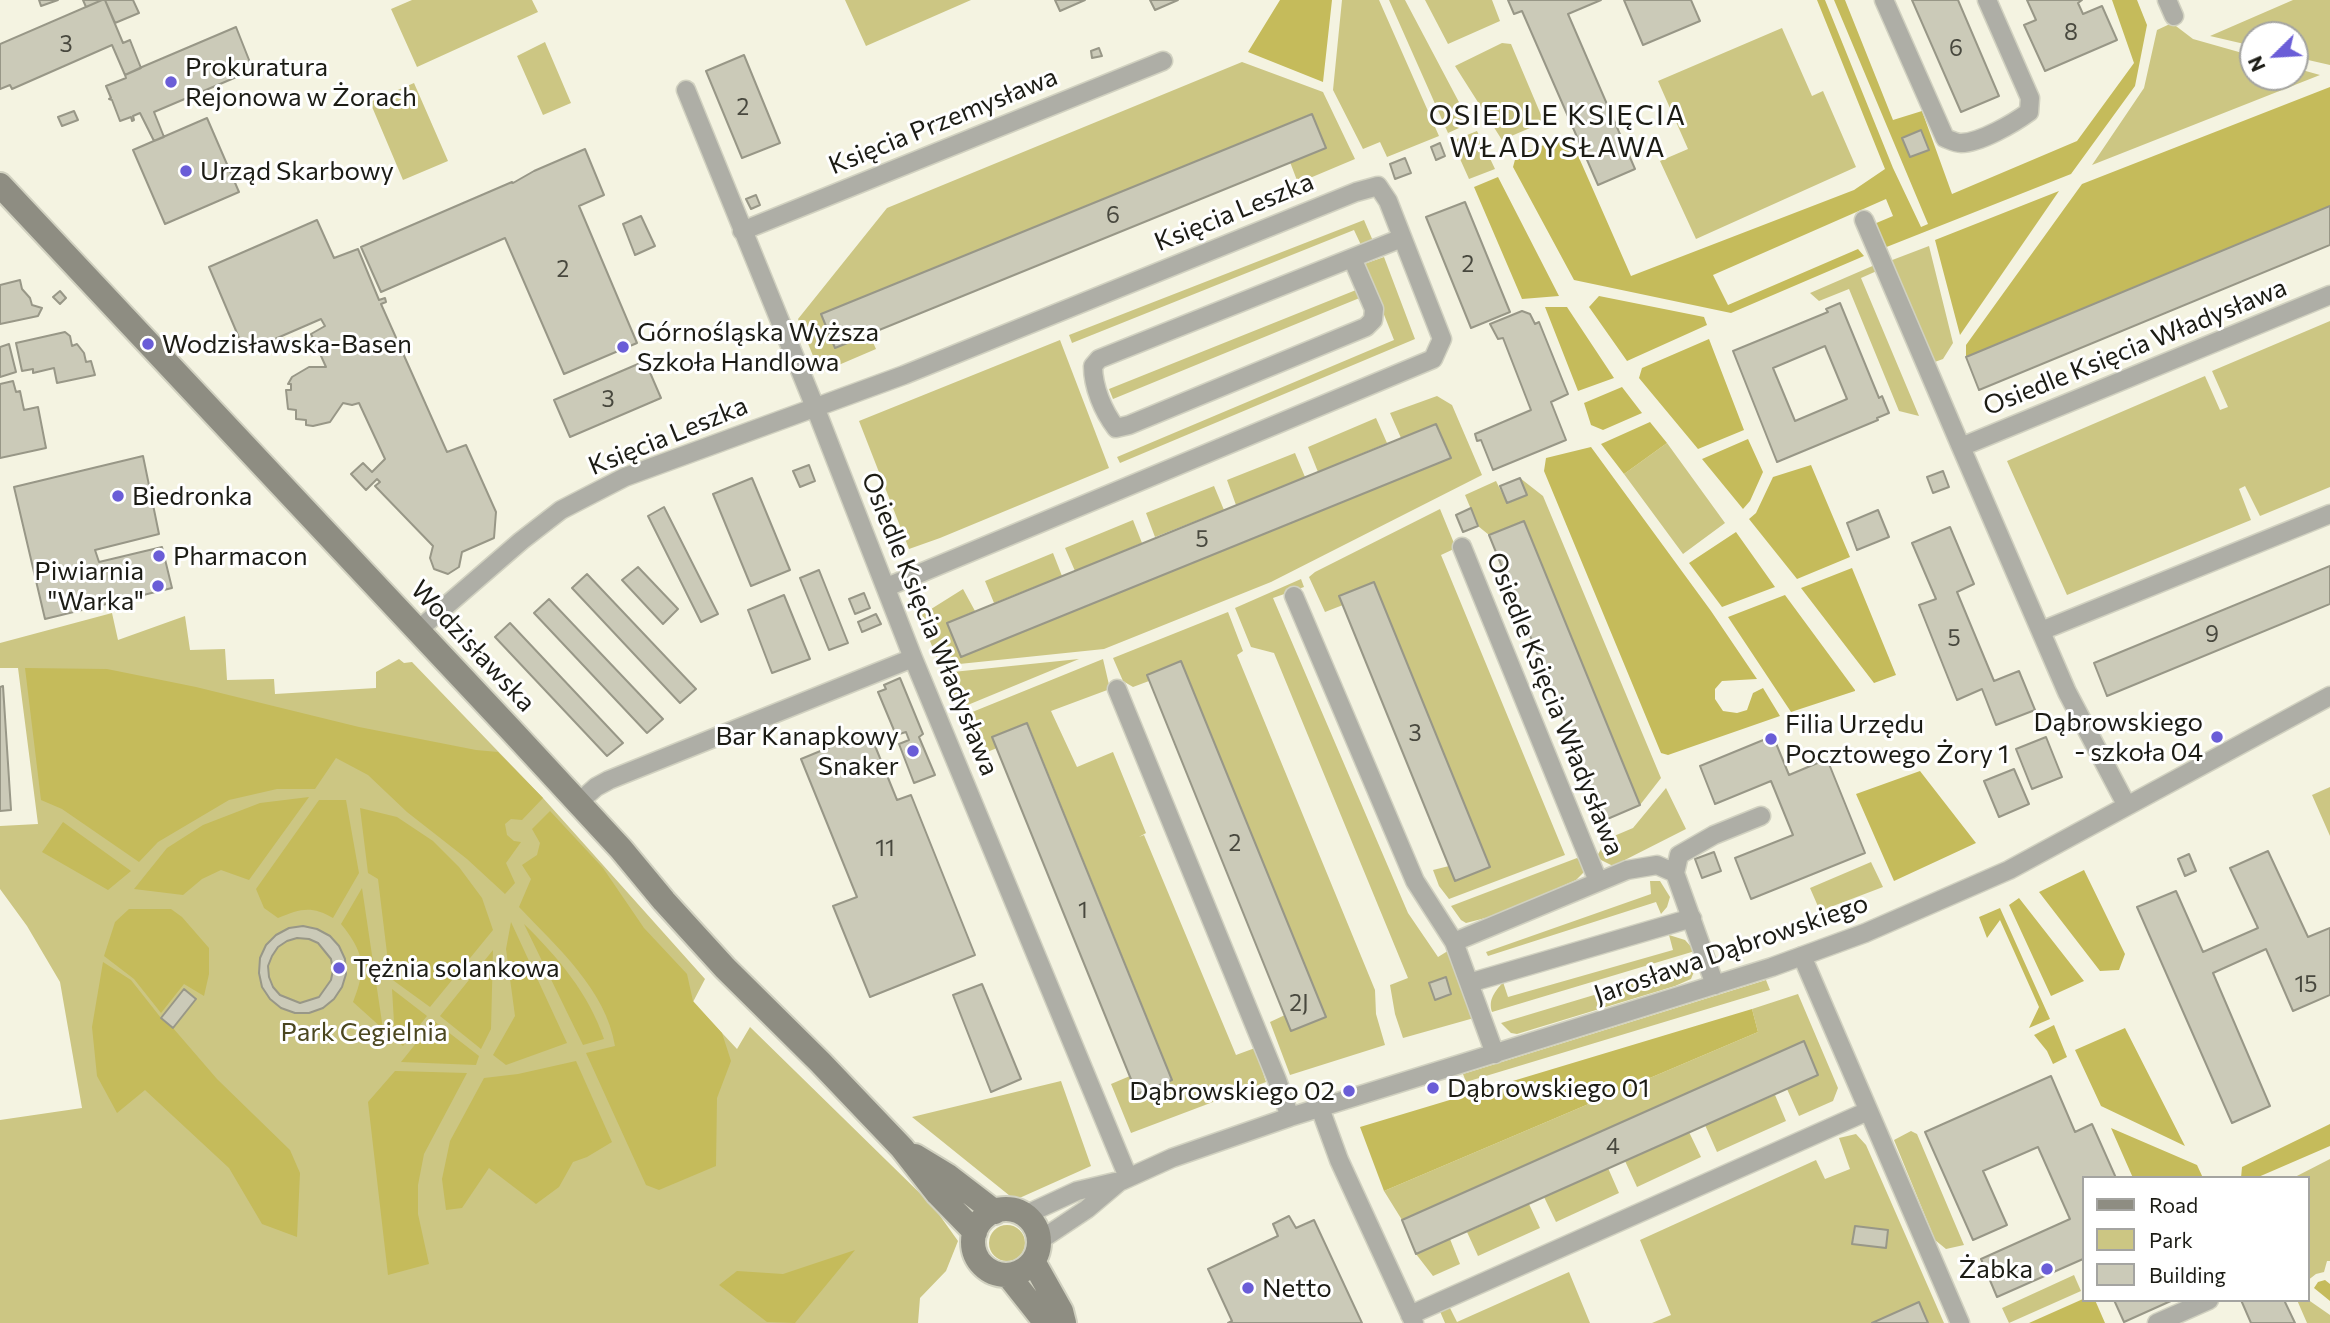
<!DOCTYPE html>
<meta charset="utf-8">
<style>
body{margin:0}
#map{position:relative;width:2330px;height:1323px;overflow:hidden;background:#f4f3e1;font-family:Commissioner,sans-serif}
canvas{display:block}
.legend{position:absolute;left:2082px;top:1176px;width:228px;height:126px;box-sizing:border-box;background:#fff;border:2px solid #a4a4a1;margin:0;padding:9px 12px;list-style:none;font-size:21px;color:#1c1c15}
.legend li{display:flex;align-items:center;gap:14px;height:35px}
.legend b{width:35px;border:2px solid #a4a4a1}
.north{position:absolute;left:2239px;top:21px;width:70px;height:70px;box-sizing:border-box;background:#fff;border:2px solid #a4a4a1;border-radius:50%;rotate:246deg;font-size:19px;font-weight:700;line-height:28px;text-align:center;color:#1c1c15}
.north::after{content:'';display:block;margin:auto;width:24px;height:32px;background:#6a5dd7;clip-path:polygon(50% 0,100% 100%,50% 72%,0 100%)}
</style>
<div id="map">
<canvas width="2330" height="1323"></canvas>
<ul class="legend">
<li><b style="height:9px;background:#8e8d82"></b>Road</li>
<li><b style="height:19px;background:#ccc683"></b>Park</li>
<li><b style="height:19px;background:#cbcab8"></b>Building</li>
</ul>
<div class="north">N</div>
</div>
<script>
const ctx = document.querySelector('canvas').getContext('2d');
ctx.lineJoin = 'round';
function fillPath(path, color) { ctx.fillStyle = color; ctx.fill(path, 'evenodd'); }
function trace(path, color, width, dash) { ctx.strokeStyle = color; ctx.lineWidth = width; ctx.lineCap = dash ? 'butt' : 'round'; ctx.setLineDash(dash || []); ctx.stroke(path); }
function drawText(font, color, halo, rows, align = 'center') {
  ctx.font = font + ' Commissioner,sans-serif'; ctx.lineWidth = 6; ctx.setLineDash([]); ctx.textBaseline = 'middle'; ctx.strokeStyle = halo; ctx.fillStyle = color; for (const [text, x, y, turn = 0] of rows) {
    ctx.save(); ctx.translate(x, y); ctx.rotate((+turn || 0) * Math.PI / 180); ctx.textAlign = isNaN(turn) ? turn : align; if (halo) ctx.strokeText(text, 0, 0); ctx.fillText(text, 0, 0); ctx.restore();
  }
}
fillPath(new Path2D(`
 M412,0H532L538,12L417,67L391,9Z
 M845,0H971L866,46Z
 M1342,0H1379L1439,136L1387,157L1380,142L1363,149L1333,90Z
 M1389,0H1405L1470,123L1448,133Z
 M1425,0H1492L1500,21L1448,44Z
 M2293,0H2330V65L2295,57V35H2253V46L2210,36Z
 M2172,23L2193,39L2253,56V77H2295V68L2320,75L2092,165L2144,88L2157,30Z
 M1782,28L1812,96L1823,91L1856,167L1696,239L1660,161L1688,149L1658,81Z
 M545,42L571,103L543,115L517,56Z
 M1502,43L1511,44L1544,122L1502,140L1455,66Z
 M1242,62L1323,92L1355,159L1298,183L1290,162L1311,114L821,314L835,348L869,334L876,349L820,373L798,319L887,208Z
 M414,83L448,161L403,180L370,102Z
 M1477,131L1495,169L1469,179L1452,141Z
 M1364,220L1373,241L1361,245L1354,230L1072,343L1069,335Z
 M1929,246L1953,343L1943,359L1932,363L1887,262Z
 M1384,257L1415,339L1120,463L1117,457L1394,340L1364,264Z
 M1877,264L1879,270L1861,278L1919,416L1899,411L1849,289L1819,301L1810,293Z
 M1356,290L1362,297L1113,399L1109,389Z
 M2330,321V487L2260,516L2245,486L2239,489L2251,520L2067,595L2007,461L2205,376L2220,410L2228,407L2212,371Z
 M1060,340L1109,468L940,538L909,549L859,421Z
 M1437,396L1452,405L1482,475L1271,582L1104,649L940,666L920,616L963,589L975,611L947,623L961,657L1450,458L1436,424L1401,438L1390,413Z
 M1376,418L1387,443L1318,472L1308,447Z
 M1667,443L1725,523L1683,554L1624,474Z
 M1295,453L1305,477L1236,505L1227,480Z
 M1520,478L1543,496L1661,778L1640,805L1524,522L1489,535L1478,526L1465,495L1496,481L1507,503L1527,495Z
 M1214,486L1224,510L1155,537L1146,513Z
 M1440,509L1456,548L1441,555L1565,855L1449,899L1439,886L1433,870L1449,866L1455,881L1489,867L1340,596L1343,605L1325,612L1309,577L1315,572Z
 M1133,520L1142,543L1075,571L1065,548Z
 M1053,553L1062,576L994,603L985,581Z
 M1301,579L1304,587L1273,598L1408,913L1438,957L1451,949L1474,1018L1403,1038L1395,1014L1390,985L1408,978L1274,653L1251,647L1235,608Z
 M1228,612L1243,651L1237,655L1375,990L1376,1014L1385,1045L1290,1075L1270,1022L1285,1015L1291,1031L1325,1016L1181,661L1147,675L1149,681L1133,687L1123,681L1113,658Z
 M112,613L118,640L185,616L190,650L225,649L227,680L274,679L275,694L376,688V672L399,659L404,663L412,662L543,798L705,979L693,1002L737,1049L750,1027L933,1206L958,1241L946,1271L920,1298L918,1323H0V1120L82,1108L60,982L27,926L0,889V826L38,824L18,668H0V643Z
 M1079,659L958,709L943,673Z
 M1103,659L1110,689L1051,711L1077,767L1113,752L1146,833L1139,837L1144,835L1236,1055L1255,1048L1266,1082L1131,1133L1111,1084L1130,1076L1172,1079L1028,724L997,748L975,757L960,717Z
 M2330,787V836L2312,795Z
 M1666,788L1686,829L1613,866L1601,860L1597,856L1607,839L1633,828Z
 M1577,858L1583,863V873L1576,880L1497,915L1466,923L1461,920L1451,906Z
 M1871,862L1883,887L1820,911L1810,888Z
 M1650,881H1660L1670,897L1667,907L1661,914L1656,902L1488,956L1486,952L1651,894Z
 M1669,935L1685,940L1695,951L1492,1012C1488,999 1495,992 1503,982L1508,997L1673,950Z
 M1697,964L1691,979L1675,986L1517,1034L1511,1033L1501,1023Z
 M1766,980L1770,990L1466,1082L1463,1074Z
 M1798,994L1838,1088L1833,1101L1799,1116L1787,1089L1818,1075L1804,1042L1402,1220L1384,1191L1758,1032L1752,1009Z
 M1061,1081L1091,1166L1015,1200L912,1117Z
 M1775,1095L1786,1121L1717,1152L1705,1125Z
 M1911,1131L1917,1134L1964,1245L1946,1249L1935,1240L1894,1140Z
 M1689,1132L1701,1157L1637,1187L1625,1161Z
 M1856,1134L1866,1145L1944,1323H1928L1918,1302L1872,1323H1652L1671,1315L1640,1240L1816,1160L1825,1179L1850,1169L1839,1138Z
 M2330,1159V1261H2327L2324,1272L2316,1274L2307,1281V1178H2293Z
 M1608,1168L1619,1193L1556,1222L1544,1197Z
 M1529,1204L1540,1228L1478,1256L1467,1232Z
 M989 1243a18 18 0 1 1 36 0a18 18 0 1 1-36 0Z
 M1450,1239L1460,1264L1433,1276L1416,1254Z
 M1569,1272L1590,1323H1445L1439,1309L1448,1304L1457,1322Z
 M2074,1275L2081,1291L2009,1323L2002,1308Z
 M2307,1299L2330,1315V1323H2307L2297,1300Z`), '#ccc683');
fillPath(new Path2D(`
 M1280,0H1332L1323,82L1248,52Z
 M1817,0H1825L1893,168L1921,227L1928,224L1834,0H1845L1893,120L1922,111L1952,194L2077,141L2134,63L2112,0H2137L2147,25L2135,86L2071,174L1884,248L1874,224L1893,216L1886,199L1713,275L1728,305L1858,249L1864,256L1731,313L1574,280L1513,167L1516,156L1569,135L1631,276L1854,190L1885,169Z
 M2330,87V206L1966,357V345L2082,184Z
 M1498,177L1559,296L1522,299L1474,187Z
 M2059,191L1960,335L1935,240Z
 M1599,296L1704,317L1707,325L1627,361L1589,307Z
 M1545,307H1567L1614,378L1578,391Z
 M1709,339L1744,430L1698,449L1639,378L1642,368Z
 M1622,387L1642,413L1603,430L1591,425L1584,403Z
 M1650,422L1667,443L1624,474L1601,444Z
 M1748,439L1763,472L1750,501L1743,509L1702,459Z
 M1591,447L1711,611L1757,679L1722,681L1715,689V699L1723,711L1737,713L1747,710L1753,693L1763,688L1780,716L1668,755L1661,753L1544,471L1546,458Z
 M1811,465L1850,557L1797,579L1749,519L1756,513L1773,477Z
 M1736,532L1775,587L1722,607L1689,563Z
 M1852,568L1896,675L1874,683L1801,588Z
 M1785,595L1855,690V691L1791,712L1728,617Z
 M25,668L107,669L196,687L359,727L476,750L498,752L543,798L522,820L511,819L505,824L507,835L514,841L521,842L506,863L515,883L505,894L467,859L407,812L368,775L336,758L315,789H277L229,800L158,842L139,862L62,809L41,800Z
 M1920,771L1976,843L1894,881L1856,794Z
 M309,797L249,880L221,870L202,879L183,895L134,889L167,848L203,825L260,803Z
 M319,800H346L359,873L333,918C311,905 300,909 278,918L264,908L256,889Z
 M360,808L397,817L433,841L459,867L482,898L493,930L430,1007L390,978L378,879L368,873Z
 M550,811L603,868L644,928L687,974L693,1001L722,1033L731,1061L717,1098L716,1166L659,1190L646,1185L586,1053L615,1046C606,990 557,947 519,907L531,879L522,865L537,855L540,843L532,829Z
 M63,822L131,871L108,890L42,852Z
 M2084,870L2125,954L2119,970L2100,971L2039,892Z
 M362,888L383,1029L353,1002C367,968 364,952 341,924Z
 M2019,898L2084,981L2051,996L2009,905Z
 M2000,908L2050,1019L2029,1028L2039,1007L2000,920L1987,938L1979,917Z
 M129,909H171L182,917L209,948V974L204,996L184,984L161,1013L134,979L104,956L115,922Z
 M511,922L567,1043L506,1065L493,1055L515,1016L506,949Z
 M524,924C557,956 589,994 604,1039L583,1045Z
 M493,950L491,1029L481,1049L440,1016Z
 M103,962L131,980L161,1018L173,1028L217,1079L290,1150L300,1173L297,1237L262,1224L229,1168L145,1090L117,1113L97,1076L92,1027Z
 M392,989L427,1016L403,1046L395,1039Z
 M1752,1009L1758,1032L1384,1191L1360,1127Z
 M434,1021L479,1056L476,1065L401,1062Z
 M2054,1025L2067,1057L2053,1064L2047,1051L2034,1035Z
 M2125,1028L2185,1146L2101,1106L2075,1050Z
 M576,1061L612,1142L587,1157L573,1162L559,1187L536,1204L489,1168L462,1208L446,1210L442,1179L450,1141L484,1078L518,1074Z
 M395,1071L467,1073L424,1154L418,1185V1214L429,1264L388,1275L368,1102Z
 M2330,1124V1146L2256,1178H2241L2242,1167Z
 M2111,1128L2197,1165L2203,1178H2133Z
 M855,1250L795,1323L767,1322L719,1285L737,1271L783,1274Z
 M2325,1280L2330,1284V1301L2314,1288L2318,1282Z
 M2083,1299L2095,1300L2105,1323H2029Z`), '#c5bb5b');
const building = new Path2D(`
 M39,0H58L41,6Z
 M83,0H102L86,7Z
 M102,0H105L123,43L130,40L141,68L125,75L112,45L12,89L10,85L0,89V44Z
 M105,0H133L139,13L115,23Z
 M1055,0H1085L1060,11Z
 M1150,0H1178L1155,10Z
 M1508,0H1601L1568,14L1635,169L1598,185L1522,11L1514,14Z
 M1624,0H1691L1700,21L1643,45Z
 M1912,0H1958L1999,96L1961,112Z
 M2027,0H2082L2078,3L2083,14L2102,6L2117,40L2045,71L2024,25L2036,20Z
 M236,27L253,70L154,112L164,137L154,141L140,113L133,116L134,120L132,121L131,117L120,121L112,100L109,99L111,98L106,86L126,78L125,75L142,67Z
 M1099,48L1102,56L1092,58L1091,51Z
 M744,55L780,143L742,158L706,71Z
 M74,111L78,120L62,126L58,117Z
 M1312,114L1326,148L835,348L821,314Z
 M207,118L239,192L165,224L133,150Z
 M1921,130L1929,150L1910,157L1902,138Z
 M1440,143L1445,156L1436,160L1431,147Z
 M585,149L604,195L579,206L637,343L564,374L505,238L381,292L361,247L512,182L513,183L534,171Z
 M1405,158L1411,173L1395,179L1390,164Z
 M756,195L760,205L751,209L746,199Z
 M1465,202L1510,312L1471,328L1426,217Z
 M2330,206V245L1979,390L1966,357Z
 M641,216L655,246L635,255L623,224Z
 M317,220L334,258L358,249L379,300L385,298L386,302L381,304L447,452L466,445L496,512L494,538L462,552L459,567L448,574L434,569L430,558L433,546L375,486L380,482L377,479L366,490L351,474L363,463L372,472L385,459L359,403L352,405L343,403L330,422L313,426L306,425V420L296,419V410L288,409L286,390H291V384H288L292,377L309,367H326L311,334L325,326L321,319L245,352L209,267Z
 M20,280L22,289L30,298L32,305L42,308L38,316L0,324V285Z
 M60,291L66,298L60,304L53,297Z
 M1840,303L1879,398L1882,396L1889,413L1877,418L1878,420L1777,462L1733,351L1828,312L1826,309ZM1825,346L1847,399L1795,421L1773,368Z
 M1522,311L1530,314L1535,324L1539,322L1568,394L1551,402L1566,440L1493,470L1481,440L1477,441L1475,434L1531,410L1503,338L1498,339L1490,324Z
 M65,332L70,336L72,346L77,344L84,353L86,362L91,361L95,375L57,383L54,368L33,373V369L22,371L16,343Z
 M9,344L16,372L0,377V347Z
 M645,361L661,398L570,437L554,400Z
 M13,381L16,392L20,391L24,410L38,407L46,448L0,458V384Z
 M1436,424L1451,458L961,657L947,623Z
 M143,456L159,534L95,550L99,562L162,547L172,588L45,619L14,487Z
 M809,465L815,481L800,487L793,471Z
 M1943,471L1949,487L1933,493L1927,477Z
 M752,478L790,570L751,586L713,494Z
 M1520,478L1527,495L1507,503L1500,486Z
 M664,507L718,614L701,622L648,516Z
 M1471,508L1478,526L1463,532L1456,515Z
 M1878,510L1889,537L1857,550L1847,523Z
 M1524,521L1640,805L1605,820L1489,535Z
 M1950,527L1974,584L1957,592L1994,681L2019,671L2035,710L1996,725L1982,689L1957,700L1919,605L1936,599L1912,543Z
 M2330,566V604L2107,696L2094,663Z
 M638,567L678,609L663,624L622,580Z
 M819,570L848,643L829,650L800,578Z
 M587,574L696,689L680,703L572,588Z
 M1374,582L1490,867L1455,881L1339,596Z
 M864,593L870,608L855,614L849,599Z
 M784,595L810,659L772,673L748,610Z
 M549,599L663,719L647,733L534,613Z
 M876,614L881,624L862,632L858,622Z
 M510,623L623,743L607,756L495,637Z
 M1181,661L1326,1017L1291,1031L1147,675Z
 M900,678L923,734L919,737L935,775L914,783L899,744L909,740L906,732L896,735L878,692L886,689L884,685Z
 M3,686L11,810L0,811V687Z
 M1027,723L1172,1080L1137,1094L992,737Z
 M869,731L897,800L911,795L975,955L870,997L833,906L857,897L801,759Z
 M1773,736L1789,775L1827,759L1865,853L1751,899L1735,858L1793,835L1771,781L1715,804L1700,766Z
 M2046,737L2062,777L2032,789L2016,749Z
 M2014,769L2029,804L1999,817L1984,781Z
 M2268,851L2308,937L2330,928V995L2293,1011L2266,949L2213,973L2270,1106L2232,1123L2137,907L2176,891L2203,952L2258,928L2230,868Z
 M1714,852L1721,871L1702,878L1695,859Z
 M2189,854L2196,871L2185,876L2178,859Z
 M303,926L317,929L330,936L339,946L345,959L346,974L342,987L334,999L323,1008L309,1013H295L281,1008L270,999L262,987L259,973L260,958L266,945L276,935L289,928ZM297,938L309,939L318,943L331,959L333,970L331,980L319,997L300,1003L280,995L273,987L269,977L268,966L272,956L278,947L287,941Z
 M1446,977L1451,994L1435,1000L1429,983Z
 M982,984L1021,1079L991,1092L953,995Z
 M184,989L196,999L173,1028L161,1018Z
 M1804,1041L1818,1075L1416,1254L1402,1220Z
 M2051,1076L2075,1132L2092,1124L2116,1178H2083V1259L1997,1297L1981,1259L2070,1219L2038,1147L1983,1171L2007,1225L1973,1240L1925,1132Z
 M1289,1216L1296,1228L1314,1220L1362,1323H1228L1232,1321L1208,1269L1278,1236L1273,1224Z
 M1855,1226L1888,1230L1886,1248L1852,1244Z
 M2114,1300H2173L2124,1322Z
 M2241,1300H2284L2295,1323H2251Z
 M1919,1302L1928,1323H1872Z`);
fillPath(building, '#cbcab8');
trace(building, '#989787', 2);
const street = new Path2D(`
 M1884,0L1945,138C1950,140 1956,143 1961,143C1980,143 2014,123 2029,112L2030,98L1987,0
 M2167,0L2174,16
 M686,90L815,407L913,658L1128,1177
 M1864,220L1961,447
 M742,231L1163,61
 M1352,258L1374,309L1373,320L1366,327L1129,425L1116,428C1103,411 1093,387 1093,366L1099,359L1402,238
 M1462,547L1598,881
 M1294,596L1415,881L1454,942L1495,1054
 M417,631L521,541L561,510L625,477L904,375L1356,192L1378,186L1388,201L1442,339L1433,359L887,587
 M2041,631L2330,514
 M1117,689L1277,1080L1290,1117
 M578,803L596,787L609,780L913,658
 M2127,806L2067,692L1961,447L2330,295
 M1675,873L1679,855L1714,835L1761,816
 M1454,942L1627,870L1657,865L1675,873L1715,985
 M1802,956L1960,1323
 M1469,983L1692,918
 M1320,1108L1339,1160L1414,1323
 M1025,1215L1077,1191L1115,1182
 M1039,1241L1087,1209L1119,1182L1172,1158L1290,1117L1772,967L1865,933L2009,870L2330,696
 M1410,1315L1868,1111
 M2157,1323L2209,1300`);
const secondary = new Path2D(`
 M0,185L512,731L621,849L664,901L725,968L820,1062L902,1148L938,1194L975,1232
 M915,1156L948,1176L995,1212
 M973 1242a33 33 0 1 1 66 0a33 33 0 1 1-66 0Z
 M1033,1261L1061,1311L1064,1323
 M1008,1275L1046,1323`);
trace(street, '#d1d1c0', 21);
trace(secondary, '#d1d1c0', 28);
trace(street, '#aeaea6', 18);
trace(secondary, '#8e8d82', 24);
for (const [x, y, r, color] of [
 [171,82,7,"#6a5dd7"],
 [186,171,7,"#6a5dd7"],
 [148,344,7,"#6a5dd7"],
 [623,347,7,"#6a5dd7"],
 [118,496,7,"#6a5dd7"],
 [159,556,7,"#6a5dd7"],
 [158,586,7,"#6a5dd7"],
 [2217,737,7,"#6a5dd7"],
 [1771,739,7,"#6a5dd7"],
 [913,751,7,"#6a5dd7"],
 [339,968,7,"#6a5dd7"],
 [1433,1088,7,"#6a5dd7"],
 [1349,1091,7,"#6a5dd7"],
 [2047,1269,7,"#6a5dd7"],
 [1248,1288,7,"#6a5dd7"]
]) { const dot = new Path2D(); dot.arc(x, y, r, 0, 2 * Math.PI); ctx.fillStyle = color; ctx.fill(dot); trace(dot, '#fff', 2.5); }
drawText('23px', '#48483e', null, [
 ["8",2071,32],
 ["3",66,44],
 ["6",1956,48],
 ["2",743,107],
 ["6",1113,215],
 ["2",1468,264],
 ["2",563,269],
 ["3",608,399],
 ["5",1202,539],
 ["9",2212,634],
 ["5",1954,638],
 ["3",1415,733],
 ["2",1235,843],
 ["11",885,848],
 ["1",1083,910],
 ["15",2306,984],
 ["2J",1299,1003],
 ["4",1613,1146]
]);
drawText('26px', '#1c1c15', '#fff', [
 ["Prokuratura",185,67],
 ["Rejonowa w Żorach",185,97],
 ["Urząd Skarbowy",200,171],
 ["Górnośląska Wyższa",637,332],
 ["Szkoła Handlowa",637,362],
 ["Wodzisławska-Basen",162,344],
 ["Biedronka",132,496],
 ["Pharmacon",173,556],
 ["Piwiarnia",144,571,"right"],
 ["\"Warka\"",144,601,"right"],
 ["Dąbrowskiego",2203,722,"right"],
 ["- szkoła 04",2203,752,"right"],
 ["Filia Urzędu",1785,724],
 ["Pocztowego Żory 1",1785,754],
 ["Bar Kanapkowy",899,736,"right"],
 ["Snaker",899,766,"right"],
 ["Tężnia solankowa",353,968],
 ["Dąbrowskiego 01",1447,1088],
 ["Dąbrowskiego 02",1335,1091,"right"],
 ["Żabka",2033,1269,"right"],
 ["Netto",1262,1288]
], 'left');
drawText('26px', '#1c1c15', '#fff', [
 ["Księcia Przemysława",943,121,-22],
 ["Księcia Leszka",1234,212,-22],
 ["Osiedle Księcia Władysława",2135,347,-22],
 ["Księcia Leszka",668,436,-22],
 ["Osiedle Księcia Władysława",930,624,68],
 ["Wodzisławska",473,646,47],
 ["Osiedle Księcia Władysława",1555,704,68],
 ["Jarosława Dąbrowskiego",1731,949,-19]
]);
drawText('26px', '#4b471f', '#fff', [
 ["Park Cegielnia",364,1032]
]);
ctx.letterSpacing = '2px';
drawText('28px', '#1c1c15', '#fff', [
 ["OSIEDLE KSIĘCIA",1558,116],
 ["WŁADYSŁAWA",1558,148]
]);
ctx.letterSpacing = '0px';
</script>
